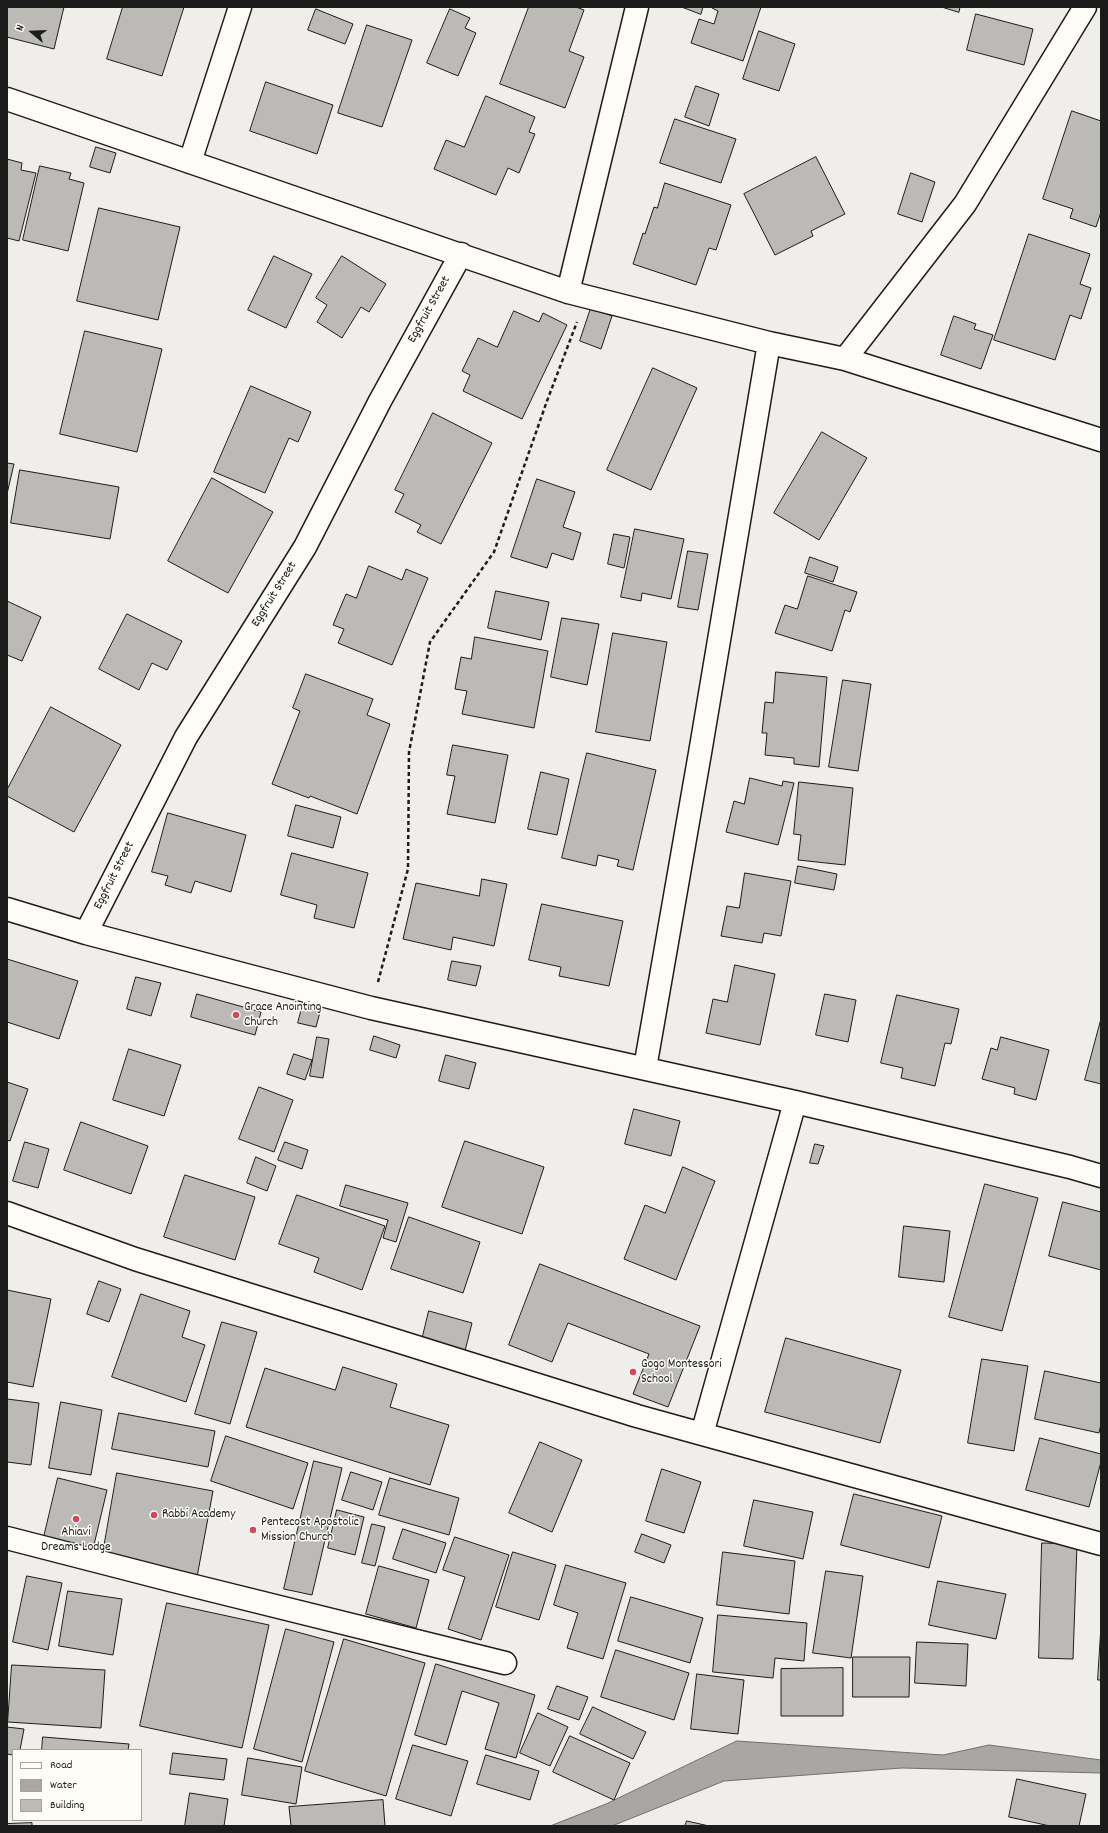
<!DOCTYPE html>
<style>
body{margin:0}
#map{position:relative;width:1108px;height:1833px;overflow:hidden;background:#f0eeea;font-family:Dekko,sans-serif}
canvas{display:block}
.frame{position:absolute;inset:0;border:8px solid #1c1c1c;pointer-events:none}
.legend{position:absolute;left:12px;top:1749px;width:130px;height:72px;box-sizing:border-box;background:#fdfcf7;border:1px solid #a3a29f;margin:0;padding:5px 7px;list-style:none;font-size:12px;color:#1c1c1c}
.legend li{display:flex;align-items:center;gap:8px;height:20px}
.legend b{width:20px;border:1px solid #a3a29f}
.north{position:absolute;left:12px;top:12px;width:40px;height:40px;-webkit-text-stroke:3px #fdfcf7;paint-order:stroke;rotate:289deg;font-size:11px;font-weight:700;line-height:16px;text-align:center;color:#1c1c1c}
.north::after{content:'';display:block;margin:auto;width:14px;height:18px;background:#1c1c1c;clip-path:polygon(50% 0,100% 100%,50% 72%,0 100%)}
</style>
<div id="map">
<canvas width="1108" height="1833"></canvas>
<div class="frame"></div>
<ul class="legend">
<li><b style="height:5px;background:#fdfcf7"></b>Road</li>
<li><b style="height:11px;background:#a8a7a3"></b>Water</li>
<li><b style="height:11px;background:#bbbab6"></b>Building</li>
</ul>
<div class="north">N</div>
</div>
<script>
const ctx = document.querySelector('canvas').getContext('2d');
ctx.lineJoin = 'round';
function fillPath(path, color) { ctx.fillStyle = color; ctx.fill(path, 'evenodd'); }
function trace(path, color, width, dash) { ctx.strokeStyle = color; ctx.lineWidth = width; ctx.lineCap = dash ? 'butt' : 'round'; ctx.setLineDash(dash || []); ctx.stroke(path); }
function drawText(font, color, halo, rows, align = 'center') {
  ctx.font = font + ' Dekko,sans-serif'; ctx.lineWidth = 3; ctx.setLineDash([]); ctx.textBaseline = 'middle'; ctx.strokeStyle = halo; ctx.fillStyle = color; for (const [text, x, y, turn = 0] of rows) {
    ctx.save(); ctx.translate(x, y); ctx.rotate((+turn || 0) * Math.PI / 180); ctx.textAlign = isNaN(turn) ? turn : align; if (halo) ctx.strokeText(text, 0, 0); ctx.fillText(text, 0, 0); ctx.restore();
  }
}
const water = new Path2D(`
 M737,1741L943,1755L989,1745L1101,1760V1773L902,1768L724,1781L612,1826H550L606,1804Z`);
fillPath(water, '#a8a7a3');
trace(water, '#706f6d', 1);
const building = new Path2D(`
 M7,7H64L54,49L7,37Z
 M123,7H184L162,76L107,59Z
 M529,7H576L584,10L569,51L584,57L565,108L500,84Z
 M682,7H703L701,14Z
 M712,7H761L743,61L691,43L699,19L714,24L718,11L712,8Z
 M942,7H960L959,12Z
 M316,9L353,24L345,44L308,30Z
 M450,9L470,18L465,28L476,33L458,76L427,63Z
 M976,14L1033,29L1024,65L967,50Z
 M367,25L412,40L382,127L338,113Z
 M759,31L795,44L779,91L743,79Z
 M266,82L333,105L317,154L250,131Z
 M696,86L719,94L709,126L685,117Z
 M486,96L535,117L529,132L535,134L519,173L508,168L496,195L434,169L446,140L464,147Z
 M1072,111L1101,121V212L1096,227L1070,218L1073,209L1043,199Z
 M675,119L736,139L721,183L660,163Z
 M96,147L116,153L110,173L90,167Z
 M816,157L845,214L811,231L813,236L775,255L744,194Z
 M7,159L22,163L21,170L36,173L19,241L7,238Z
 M40,166L71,173L69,179L84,183L68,251L23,240Z
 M911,173L935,182L922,222L898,214Z
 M665,183L731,205L716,250L709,248L696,285L633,264L643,233L645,234L654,207L657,208Z
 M99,208L180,227L158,320L77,301Z
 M1029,234L1090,254L1080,284L1091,288L1081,319L1070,315L1055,360L994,340Z
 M274,256L312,274L286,328L248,310Z
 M342,256L386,284L369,312L361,307L342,338L317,322L327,305L316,298Z
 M591,308L612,316L601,349L580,341Z
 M514,311L539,322L543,313L567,325L522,419L463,391L470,375L462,371L478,338L497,347Z
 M954,316L976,324L974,329L993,335L981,369L941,355Z
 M85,331L162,349L137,452L60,434Z
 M653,368L697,388L651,490L607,470Z
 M251,386L311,412L298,442L289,438L265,493L214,472Z
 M433,413L492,443L441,544L417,532L421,525L395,512L404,494L395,490Z
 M822,432L867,458L819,540L774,513Z
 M7,463L14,464L7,494Z
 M20,470L119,487L110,539L11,523Z
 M212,478L273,512L228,593L168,561Z
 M537,479L575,492L563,527L581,533L573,560L552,553L547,568L511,557Z
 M635,529L684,539L671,599L642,593L641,601L621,597Z
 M614,534L630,537L624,568L608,564Z
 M688,551L708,554L698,610L678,607Z
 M810,557L838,567L833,582L805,573Z
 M369,566L402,580L406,569L428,578L392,665L338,643L344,629L333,625L346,594L356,598Z
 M808,576L857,592L850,612L845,610L832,651L775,633L785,605L797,609Z
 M496,591L549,602L541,640L488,628Z
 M7,601L41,617L22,661L7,655Z
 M127,614L182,641L167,670L152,663L139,690L99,669Z
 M562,618L599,624L587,685L551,677Z
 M613,633L667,642L650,741L596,732Z
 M475,637L548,651L534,728L462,714L467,691L455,689L461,657L471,659Z
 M776,672L827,677L819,767L794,764V758L765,755L767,733H762L765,702L773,703Z
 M306,674L373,699L367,715L390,724L357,814L310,796L309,798L272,784L300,711L293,708Z
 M843,680L871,684L858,771L829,767Z
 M51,707L121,745L74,832L7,796V790Z
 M453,745L508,755L495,823L447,814L455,776L447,775Z
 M587,753L656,770L633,870L617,866L619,860L598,855L596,866L562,858Z
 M541,772L569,779L557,835L528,829Z
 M750,778L782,786L783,781L794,783L778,845L726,832L734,801L744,804Z
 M799,782L853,788L845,865L798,860L801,835L794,834Z
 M296,805L341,817L333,848L288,836Z
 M168,813L246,835L231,892L195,881L191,893L165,885L168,876L152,872Z
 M292,853L368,873L354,928L314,918L317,905L281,895Z
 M798,866L837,874L834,890L795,883Z
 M745,873L791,881L781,936L764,933L762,943L721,936L727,906L739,908Z
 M482,879L507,884L494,946L453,937L451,950L403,939L416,883L479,896Z
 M542,904L623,921L609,986L559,976L561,967L529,960Z
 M7,959L78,981L59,1039L7,1022Z
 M452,961L481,966L476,986L448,980Z
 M735,965L775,974L760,1045L706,1033L713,999L727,1002Z
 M136,977L161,983L151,1016L127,1009Z
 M197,994L261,1012L255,1035L191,1017Z
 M825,994L856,1000L848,1042L816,1035Z
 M897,995L959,1009L951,1044L945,1043L935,1086L901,1078L903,1068L881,1063Z
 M302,1008L320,1012L316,1027L298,1023Z
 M1101,1019V1084L1085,1080Z
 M374,1036L400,1045L396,1058L370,1050Z
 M317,1037L329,1039L323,1078L310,1076Z
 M1001,1037L1049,1050L1036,1100L1014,1094L1015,1088L982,1079L991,1048L997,1050Z
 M129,1049L181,1065L164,1116L113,1100Z
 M294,1054L312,1060L305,1080L287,1074Z
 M446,1055L476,1063L469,1089L439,1081Z
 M7,1082L28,1089L10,1141L7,1140Z
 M259,1087L293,1100L274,1152L239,1139Z
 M634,1109L680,1121L671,1156L625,1144Z
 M81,1122L148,1146L131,1194L64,1170Z
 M465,1141L544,1167L522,1234L442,1207Z
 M25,1142L49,1149L38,1188L13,1181Z
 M285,1142L308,1150L302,1169L278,1160Z
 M815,1144L824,1146L818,1164L810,1163Z
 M256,1157L276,1166L267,1191L247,1183Z
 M683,1167L715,1181L676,1280L624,1259L645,1205L665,1213Z
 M185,1175L255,1197L235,1260L164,1237Z
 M985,1184L1038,1198L1002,1331L949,1317Z
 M346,1185L408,1203L396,1242L383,1238L388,1220L340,1206Z
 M297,1195L385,1226L362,1290L314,1272L319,1258L279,1244Z
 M1063,1202L1101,1212V1270L1049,1256Z
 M409,1217L480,1242L463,1293L391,1269Z
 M904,1226L950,1231L944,1282L899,1277Z
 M540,1264L700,1326L668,1407L633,1394L649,1354L568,1323L552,1362L509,1345Z
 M99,1281L121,1289L109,1322L87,1314Z
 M7,1290L51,1299L33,1387L7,1382Z
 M141,1294L190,1311L182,1337L205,1345L186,1402L112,1377Z
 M429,1311L472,1323L465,1351L422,1340Z
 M222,1322L257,1332L230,1424L195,1414Z
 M786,1338L901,1370L880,1443L765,1412Z
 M982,1359L1028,1366L1014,1451L968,1443Z
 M343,1367L397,1384L390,1407L449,1425L430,1485L246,1427L265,1368L335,1390Z
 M1045,1371L1101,1383V1424L1099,1433L1035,1419Z
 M7,1399L39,1403L31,1465L7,1462Z
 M61,1402L102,1410L91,1475L49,1468Z
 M119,1413L215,1431L208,1467L112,1449Z
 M226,1436L308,1463L293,1509L211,1481Z
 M1040,1438L1101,1454V1462L1089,1507L1026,1490Z
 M540,1442L582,1460L552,1532L509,1513Z
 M314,1461L342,1468L312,1595L284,1589Z
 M662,1469L701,1482L684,1533L646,1521Z
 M351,1472L382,1482L373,1510L342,1500Z
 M117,1473L213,1491L197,1577L102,1559Z
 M58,1478L107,1490L93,1549L44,1537Z
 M390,1478L459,1498L449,1535L379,1515Z
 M854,1494L942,1516L929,1568L841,1545Z
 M754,1500L813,1512L803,1559L744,1546Z
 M337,1510L364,1517L355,1555L328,1548Z
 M372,1524L385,1527L375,1566L362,1563Z
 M403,1529L446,1543L436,1573L393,1559Z
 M642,1534L671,1545L664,1563L635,1552Z
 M455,1537L509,1555L481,1640L448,1629L465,1577L443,1570Z
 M1042,1543L1077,1544L1073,1659L1039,1658Z
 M513,1552L556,1565L539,1620L496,1607Z
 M723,1552L795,1561L789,1614L717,1605Z
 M566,1565L626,1583L603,1659L567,1648L578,1613L554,1605Z
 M379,1566L429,1580L416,1628L366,1614Z
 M826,1571L863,1576L851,1658L813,1653Z
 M27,1576L62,1583L48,1650L13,1642Z
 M938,1581L1006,1594L996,1639L929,1625Z
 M68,1591L122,1599L113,1655L59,1646Z
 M631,1597L703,1618L690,1663L618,1641Z
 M167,1603L269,1625L242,1748L140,1726Z
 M718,1615L807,1623L804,1661L775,1658L773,1678L713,1672Z
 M1101,1626V1680H1098Z
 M286,1629L334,1642L302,1762L254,1749Z
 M344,1639L425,1663L386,1796L305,1771Z
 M917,1642L968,1644L966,1686L915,1683Z
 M616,1650L689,1673L674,1720L601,1697Z
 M853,1657H910L909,1697H853Z
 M436,1664L535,1695L516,1758L485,1749L499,1703L462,1691L446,1745L415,1735Z
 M12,1665L105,1670L101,1728L8,1722Z
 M843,1668V1716H781V1669Z
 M697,1674L744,1680L738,1734L691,1729Z
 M557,1686L588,1697L579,1720L548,1709Z
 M593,1707L646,1732L633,1759L580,1734Z
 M538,1713L568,1727L550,1766L520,1753Z
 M7,1727L24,1729L20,1750H13V1755L7,1754Z
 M570,1736L630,1763L614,1800L553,1772Z
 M43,1737L129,1744L128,1750H42Z
 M413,1745L468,1761L451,1816L396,1799Z
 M173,1753L227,1759L224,1780L170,1774Z
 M486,1755L539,1771L530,1800L477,1784Z
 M248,1758L302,1767L296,1804L242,1795Z
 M1017,1779L1086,1794L1079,1826H1050L1009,1817Z
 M190,1793L228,1799L224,1826H185Z
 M383,1800L385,1826H291L289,1807Z
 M687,1821L709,1826H685Z
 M32,1823V1826H7V1824Z`);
fillPath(building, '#bbbab6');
trace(building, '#1c1c1c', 1);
const minor = new Path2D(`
 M7,99L568,292L769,343L700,753L645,1068
 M190,162L240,7
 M568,292L637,7
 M769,343L845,359L965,204L1085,7
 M845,359L1101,440
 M7,909L86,933L371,1008L795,1102L702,1434L637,1416L135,1259L7,1213
 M86,933L186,737L305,547L380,401L461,254
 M795,1102L1070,1167L1101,1176
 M702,1434L1101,1544
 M7,1538L170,1580L505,1663`);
trace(minor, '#1c1c1c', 25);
trace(new Path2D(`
 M378,982L408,869L409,752L430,642L494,552L547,401L577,322`), '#1c1c1c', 2.5, [4, 3]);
trace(minor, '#fdfcf7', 22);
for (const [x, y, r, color] of [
 [236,1015,4,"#d1495b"],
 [633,1372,4,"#d1495b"],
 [154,1515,4,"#d1495b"],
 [76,1519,4,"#d1495b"],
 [253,1530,4,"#d1495b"]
]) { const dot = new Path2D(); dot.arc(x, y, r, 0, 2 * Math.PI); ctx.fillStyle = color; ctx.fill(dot); trace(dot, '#fdfcf7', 1.5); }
drawText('13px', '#1c1c1c', '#fdfcf7', [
 ["Eggfruit Street",430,310,-61],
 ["Eggfruit Street",275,595,-58],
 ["Eggfruit Street",115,876,-63]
]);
drawText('13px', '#1c1c1c', '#fdfcf7', [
 ["Grace Anointing",244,1008],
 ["Church",244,1023],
 ["Gogo Montessori",641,1365],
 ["School",641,1380],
 ["Rabbi Academy",162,1515],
 ["Pentecost Apostolic",261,1523],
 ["Mission Church",261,1538],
 ["Ahiavi",76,1533,"center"],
 ["Dreams Lodge",76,1548,"center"]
], 'left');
</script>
